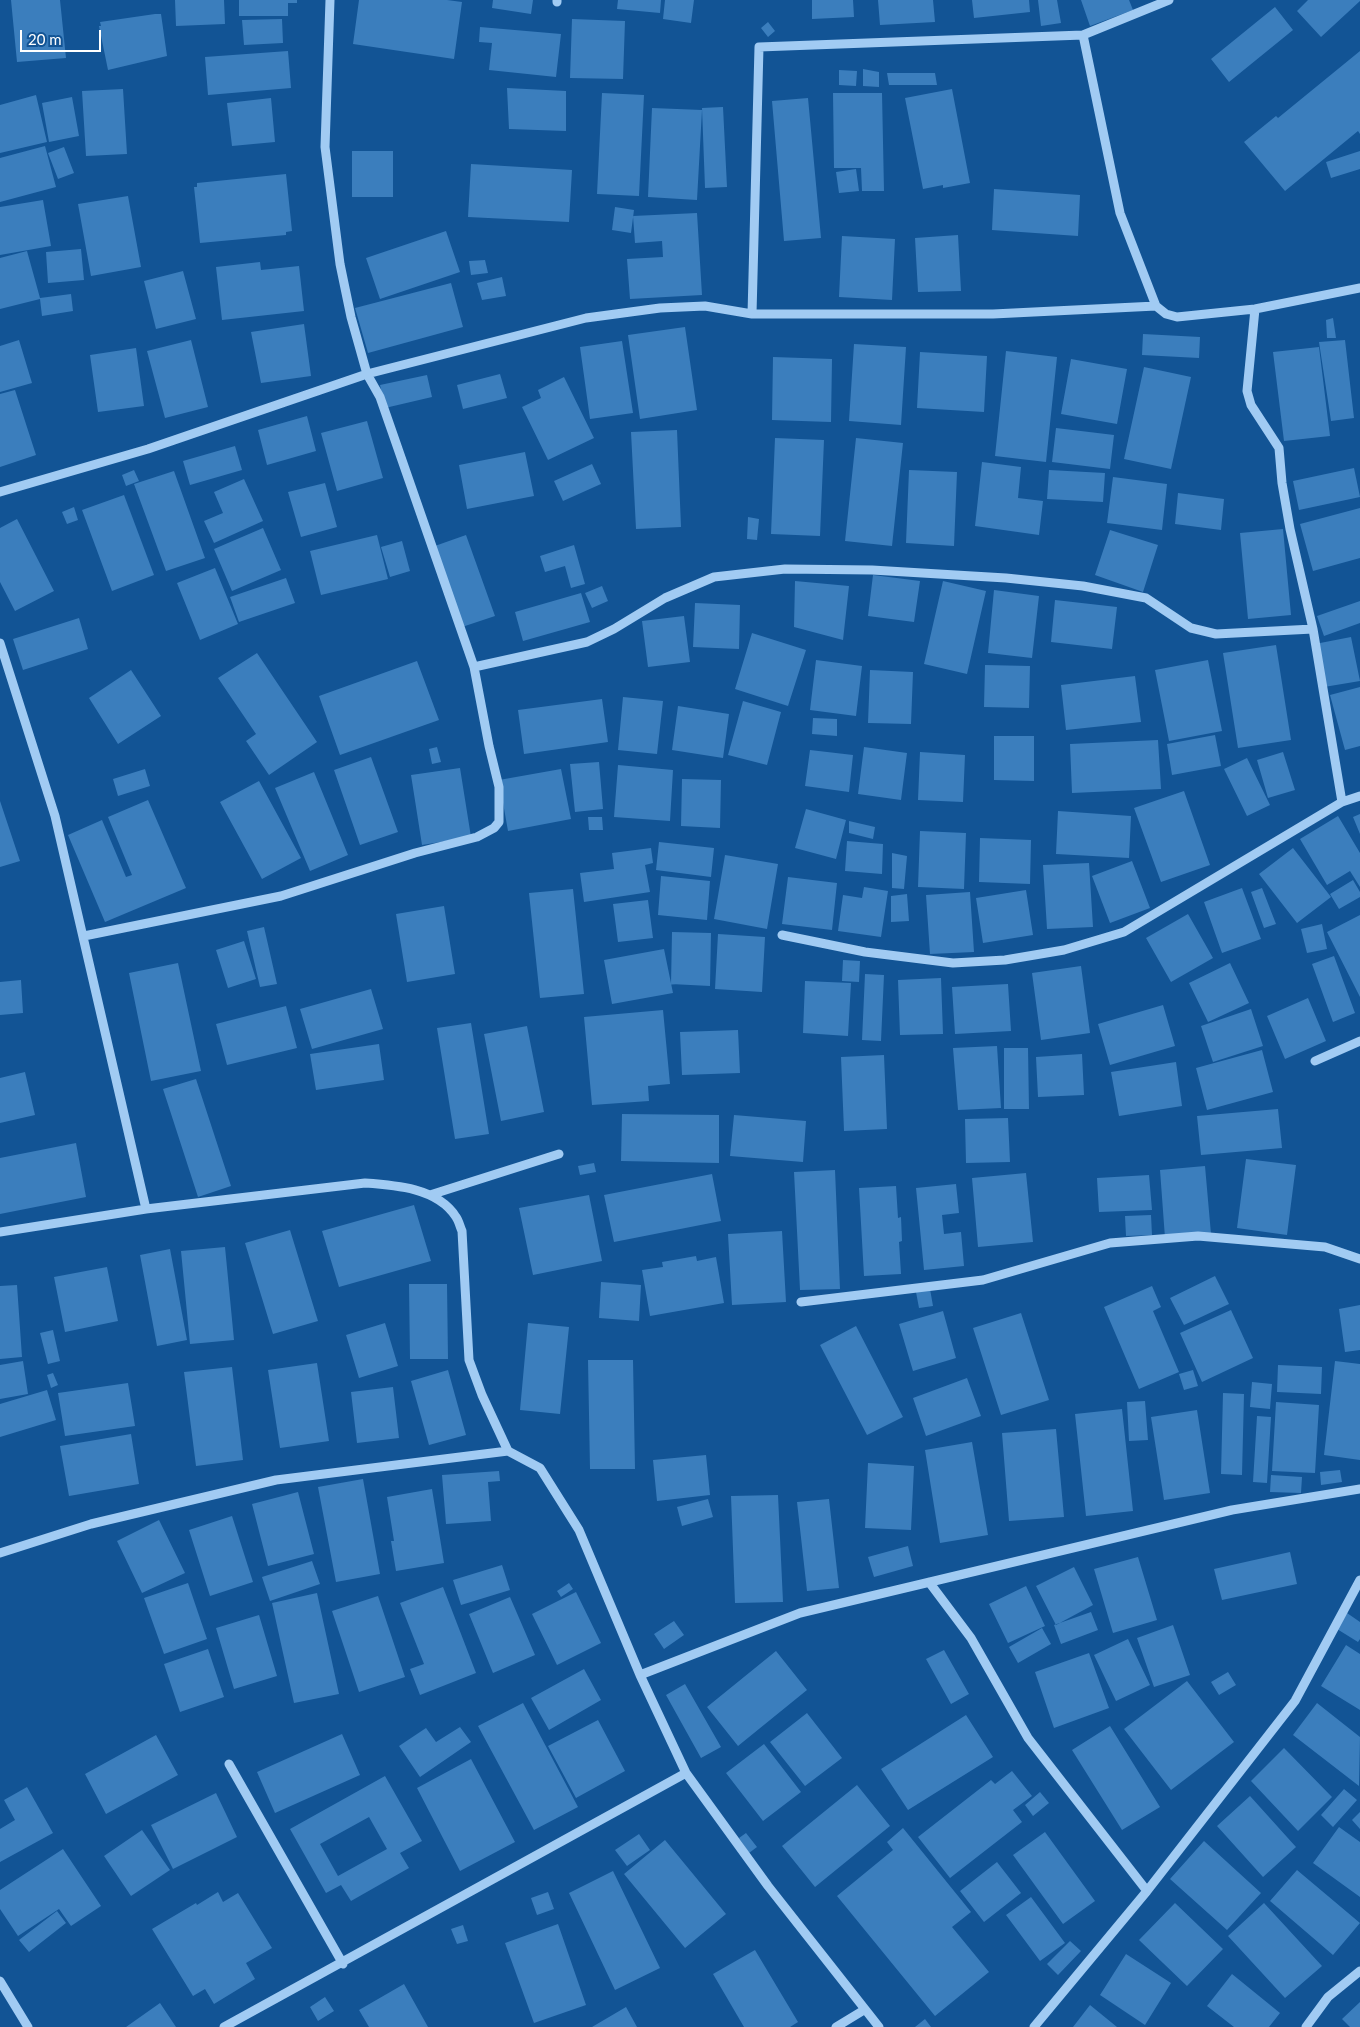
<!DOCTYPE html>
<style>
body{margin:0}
#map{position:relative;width:1360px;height:2027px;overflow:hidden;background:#125495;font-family:Lato,sans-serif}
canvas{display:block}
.scale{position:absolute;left:20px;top:30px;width:81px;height:22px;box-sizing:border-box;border:2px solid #fff;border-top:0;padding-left:6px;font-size:15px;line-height:18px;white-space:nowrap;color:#fff;-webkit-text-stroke:4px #125495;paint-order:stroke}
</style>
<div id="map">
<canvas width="1360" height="2027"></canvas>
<div class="scale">20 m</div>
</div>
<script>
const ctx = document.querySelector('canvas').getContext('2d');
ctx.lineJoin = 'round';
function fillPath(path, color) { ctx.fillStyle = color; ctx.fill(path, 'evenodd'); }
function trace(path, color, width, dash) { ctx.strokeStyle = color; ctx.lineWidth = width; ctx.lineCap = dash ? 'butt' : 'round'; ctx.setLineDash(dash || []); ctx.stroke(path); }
fillPath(new Path2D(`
 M11,0H60L66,58L17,62Z
 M175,0H224L225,24L176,26Z
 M239,0H297V3H288V16H239Z
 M359,0H447L462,2L454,59L353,44Z
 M493,0H533L531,14L492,8Z
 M618,0H661L660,13L617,9Z
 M665,0H694L691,23L663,19Z
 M812,0H853L854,17L812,19Z
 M878,0H933L935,22L880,25Z
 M972,0H1029L1030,12L974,18Z
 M1038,0H1057L1061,23L1041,26Z
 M1081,0H1129L1133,10L1090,26Z
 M1308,0H1360V1L1321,37L1297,11Z
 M1275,7L1293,30L1229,82L1211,59Z
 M155,14H161L167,56L108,70L99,26H101L100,22Z
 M282,19L283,43L244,45L242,20Z
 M572,19L625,21L623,79L570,78Z
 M768,22L775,31L768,37L761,28Z
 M480,27L561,34L556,77L489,70L492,43L479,42Z
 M288,51L291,88L208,95L205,57Z
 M1360,51V134L1358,131L1285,191L1244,142L1276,116L1278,118Z
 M863,69L879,72V87L863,86Z
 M839,70L857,71L856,86L839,85Z
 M887,73H935L937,85H889Z
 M507,88L566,91V131L509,129Z
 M123,89L127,154L86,156L82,91Z
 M952,89L970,183L943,188V185L923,189L905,98Z
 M602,93L644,95L639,196L597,194Z
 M833,93H882L884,191H862L861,168H834Z
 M36,95L47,142L0,153V105Z
 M72,97L79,136L49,142L42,103Z
 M271,98L275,142L232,146L227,103Z
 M808,98L821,238L784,241L772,101Z
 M723,107L727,187L705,188L702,108Z
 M652,108L702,110L697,200L648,197Z
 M45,146L56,187L0,202V158Z
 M64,147L74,173L58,179L48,153Z
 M352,151H393V197H352Z
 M1360,151V169L1331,178L1326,162Z
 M471,164L572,170L569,222L468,217Z
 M856,169L859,191L839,193L836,172Z
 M286,174L292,231L286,232V235L200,243L194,187H197V183Z
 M994,189L1080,195L1078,236L992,230Z
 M128,196L141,267L91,276L78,204Z
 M43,200L51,246L0,255V207Z
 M615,207L634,210L631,233L612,230Z
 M697,213L702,295L630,299L627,259L663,257L662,241L635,243L633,216Z
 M446,231L460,272L380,299L366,258Z
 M958,235L961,291L918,292L915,238Z
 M842,236L895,239L892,300L839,297Z
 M81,249L84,280L48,283L46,252Z
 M27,251L40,298L71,294L73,311L42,316L40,299L0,309V258Z
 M485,260L488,273L471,275L469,261Z
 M260,262L261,270L299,266L304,311L222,320L216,267Z
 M183,271L196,319L156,329L144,281Z
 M502,277L506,296L482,300L477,283Z
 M451,283L463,327L368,353L355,308Z
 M1333,318L1336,338H1327L1326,320Z
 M304,324L311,376L261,383L251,332Z
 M685,327L697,410L640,419L628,335Z
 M1143,334L1200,337L1199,358L1142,355Z
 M19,340L32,383L0,392V346Z
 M191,340L208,407L165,418L147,351Z
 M1345,340L1354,418L1331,421L1319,342Z
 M622,341L633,413L590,419L580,347Z
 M854,344L906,347L901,425L849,421Z
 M1319,347L1330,436L1284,441L1273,352Z
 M136,348L144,406L98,412L90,355Z
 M1006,351L1057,357L1046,462L995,456Z
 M920,352L987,356L984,412L917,408Z
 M773,357L832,359L831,422L772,420Z
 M1071,359L1127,369L1117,424L1061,414Z
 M1144,367L1191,377L1171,469L1124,459Z
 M500,374L507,398L463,409L457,385Z
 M427,375L432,397L385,408L380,385Z
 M564,377L594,438L548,460L522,407L541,398L538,390Z
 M15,390L36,455L0,467V394Z
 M307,416L316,451L267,465L258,430Z
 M367,421L383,478L337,491L321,433Z
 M1056,428L1114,435L1110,469L1052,462Z
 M677,430L681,527L636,529L631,432Z
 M775,438L824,440L820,536L771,534Z
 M856,438L903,443L892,546L845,541Z
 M235,446L242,470L190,485L183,461Z
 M525,452L534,496L467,509L459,465Z
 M982,462L1021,467L1018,498L1043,501L1039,535L975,526Z
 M592,464L601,484L563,501L554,481Z
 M1354,468L1360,497L1299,510L1293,481Z
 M134,470L139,481L126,486L122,475Z
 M909,470L957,472L954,546L906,543Z
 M1049,470L1105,473L1103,502L1047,499Z
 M174,471L205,558L166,571L134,484Z
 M1113,477L1167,484L1162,530L1107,523Z
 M244,479L263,521L214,543L204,521L223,513L214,492Z
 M325,483L337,527L301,537L288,492Z
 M1178,493L1224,499L1221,530L1175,524Z
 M124,495L154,575L112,591L82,510Z
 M74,507L78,520L67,524L62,512Z
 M1360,508V558L1313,571L1300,524Z
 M748,517L759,519L757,540L747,539Z
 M17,519L54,591L15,611L0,582V528Z
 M263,528L281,570L232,591L214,549Z
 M1283,529L1291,615L1248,619L1240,533Z
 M1110,530L1158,545L1143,592L1095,575Z
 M377,535L388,579L321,595L310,551Z
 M466,535L495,616L462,627L432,547Z
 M402,541L410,571L390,577L381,547Z
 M574,545L585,584L571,588L565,566L545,572L540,556Z
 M215,568L238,624L200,640L177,583Z
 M873,575L920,581L914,622L868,616Z
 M286,578L295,603L239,622L230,597Z
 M795,581L849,586L843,640L794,627Z
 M943,581L986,591L967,674L924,664Z
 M602,586L608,601L592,608L585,593Z
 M994,590L1039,596L1032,658L988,653Z
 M581,593L590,622L523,641L515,612Z
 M1055,600L1117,607L1112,649L1051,642Z
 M1360,601V623L1324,636L1317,616Z
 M695,603L740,605L739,649L693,647Z
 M684,616L690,662L648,667L642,621Z
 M79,618L88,649L23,670L13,639Z
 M752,633L806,650L788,706L735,689Z
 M1351,637L1360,681L1324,687L1315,644Z
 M1276,645L1291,740L1238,748L1223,653Z
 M257,653L317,742L269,775L246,741L256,734L218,678Z
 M816,660L862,666L856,716L810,710Z
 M1208,660L1222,731L1169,741L1155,670Z
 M417,661L439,720L340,755L319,696Z
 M985,665L1030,666L1029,708L984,707Z
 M131,670L161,716L118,744L89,698Z
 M870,670L913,672L911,724L868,723Z
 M1135,676L1141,722L1066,730L1061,685Z
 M1360,687V746L1345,750L1330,695Z
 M623,697L663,701L657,754L618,750Z
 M602,699L608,742L524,754L518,710Z
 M743,701L781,712L767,765L728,755Z
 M678,706L729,714L723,758L672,750Z
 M813,718L837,719V736L812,734Z
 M1215,735L1221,766L1172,775L1167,744Z
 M994,736H1034V781L994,780Z
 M1158,740L1161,789L1072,793L1070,744Z
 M437,747L441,762L432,764L429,749Z
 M864,747L907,753L901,800L858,794Z
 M810,750L853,755L849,792L805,786Z
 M920,752L965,755L963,802L918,800Z
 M1283,752L1295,790L1268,798L1257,760Z
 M371,757L398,832L360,845L334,770Z
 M1247,758L1270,805L1247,816L1224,769Z
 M599,762L603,809L575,812L570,764Z
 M618,765L673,770L670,821L614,817Z
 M460,768L471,837L422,845L411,775Z
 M145,769L150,786L118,796L113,779Z
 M561,769L571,819L508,831L499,780Z
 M314,772L348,855L310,871L275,788Z
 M682,779L721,780L720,828L681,826Z
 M259,781L301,858L262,879L220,802Z
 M1184,791L1210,865L1161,882L1134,808Z
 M148,800L186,888L105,922L68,835L102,820L126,877L132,875L108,817Z
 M0,801L20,861L0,867Z
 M806,809L846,820L836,859L795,848Z
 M1058,811L1131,816L1129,858L1056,854Z
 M1360,814V834L1353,817Z
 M1338,816L1360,853V887L1350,871L1327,885L1300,839Z
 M588,817H602L603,830H589Z
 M849,821L875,827L873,839L849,833Z
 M920,831L966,833L964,889L918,887Z
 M980,838L1031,840L1030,884L979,882Z
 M847,841L883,844L882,874L845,871Z
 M659,842L714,848L711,877L656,870Z
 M651,848L653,863L645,865L650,892L584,902L580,873L614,869L612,853Z
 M1293,848L1331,897L1297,923L1259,874Z
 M892,853L907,856L904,889L892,888Z
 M725,855L778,864L767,929L714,919Z
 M1132,861L1150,908L1110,923L1092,876Z
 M1089,863L1093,927L1047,929L1043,865Z
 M661,876L710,881L707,920L658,915Z
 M788,877L837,883L832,930L782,924Z
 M1353,880L1360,892V897L1339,909L1330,894Z
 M864,887L888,891L881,937L838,931L843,895L862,898Z
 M1242,888L1261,939L1222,953L1204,902Z
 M1262,888L1276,924L1264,928L1251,892Z
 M573,889L584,994L540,998L529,893Z
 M1026,890L1033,935L983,943L976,898Z
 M970,892L974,952L930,954L926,895Z
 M907,894L909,921L891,922V896Z
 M648,900L653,938L618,942L613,904Z
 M444,906L455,974L407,982L396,914Z
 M1188,914L1213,958L1171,982L1146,938Z
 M1360,915V997L1327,932Z
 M1322,924L1327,949L1307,953L1301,929Z
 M264,927L277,984L260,987L247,931Z
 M672,932L711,933L710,986L671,984Z
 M718,934L765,937L762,992L715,989Z
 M244,941L256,979L228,988L216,950Z
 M664,949L673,993L612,1004L604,960Z
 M1334,956L1355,1013L1333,1022L1312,964Z
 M843,960L860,961L859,982L842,981Z
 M178,963L201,1071L151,1081L129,973Z
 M1230,963L1249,1003L1208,1022L1189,983Z
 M1081,966L1090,1033L1041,1040L1032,973Z
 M865,974L884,975L881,1041L862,1040Z
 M941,978L943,1034L900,1035L898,980Z
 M21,980L23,1013L0,1015V982Z
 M805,981L851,983L848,1036L803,1033Z
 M1008,984L1011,1031L955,1034L952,987Z
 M371,989L383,1029L312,1049L300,1009Z
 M1308,998L1326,1041L1285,1059L1267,1016Z
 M1163,1005L1175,1046L1110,1065L1098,1024Z
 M286,1006L297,1048L227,1065L216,1024Z
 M1251,1009L1263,1046L1213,1062L1201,1026Z
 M663,1010L670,1084L648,1086L649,1101L592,1105L584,1017Z
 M471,1023L489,1134L455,1139L437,1028Z
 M527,1026L544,1112L501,1121L484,1034Z
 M738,1030L740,1073L682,1075L680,1032Z
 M379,1044L384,1080L316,1090L310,1054Z
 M997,1046L1001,1108L958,1110L953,1048Z
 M1004,1048H1028L1029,1109H1004Z
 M1262,1050L1273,1092L1207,1110L1196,1068Z
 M1082,1054L1084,1095L1038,1097L1036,1057Z
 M884,1055L887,1129L844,1131L841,1057Z
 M1176,1062L1182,1106L1119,1116L1111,1072Z
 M25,1072L35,1115L0,1123V1078Z
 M196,1079L231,1186L198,1197L163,1089Z
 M1278,1109L1282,1148L1201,1155L1197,1116Z
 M622,1114L719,1115V1163L621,1161Z
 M734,1115L806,1121L803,1162L730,1156Z
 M1008,1118L1010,1162L966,1163L965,1119Z
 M76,1143L86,1197L0,1214V1158Z
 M1246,1159L1296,1165L1287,1235L1237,1228Z
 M594,1163L596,1172L580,1175L578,1166Z
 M1205,1166L1211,1234L1165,1238L1160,1170Z
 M835,1170L840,1289L800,1290L794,1172Z
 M1026,1173L1033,1242L978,1247L972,1178Z
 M712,1174L721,1221L614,1242L604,1195Z
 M1149,1175L1152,1210L1099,1212L1097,1178Z
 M956,1184L959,1213L942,1215L944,1234L961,1232L964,1266L924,1270L916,1188Z
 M896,1186L898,1218L901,1217L902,1241L899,1242L901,1274L864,1276L859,1188Z
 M589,1195L602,1261L533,1275L519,1208Z
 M414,1205L431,1261L339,1287L322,1231Z
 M1151,1215L1152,1235L1126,1236L1125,1216Z
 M290,1230L318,1321L273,1334L245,1243Z
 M782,1231L786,1302L732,1305L728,1234Z
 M225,1247L234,1340L190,1344L181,1251Z
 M170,1249L187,1340L157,1346L140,1255Z
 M696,1256L697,1261L716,1257L724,1303L650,1316L642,1270L663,1267L662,1262Z
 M107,1267L118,1321L65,1332L54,1277Z
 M1215,1276L1229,1304L1184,1325L1170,1298Z
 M601,1282L641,1285L639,1321L599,1318Z
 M409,1284H447L448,1359H410Z
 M17,1285L22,1357L0,1359V1286Z
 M1152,1286L1161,1307L1153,1311L1179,1372L1139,1389L1104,1307Z
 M930,1289L933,1306L919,1308L916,1292Z
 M1360,1305V1350L1345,1352L1339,1309Z
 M1231,1310L1253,1358L1202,1382L1180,1333Z
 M943,1311L956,1358L913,1371L899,1324Z
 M1021,1313L1049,1400L1001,1415L973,1328Z
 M385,1323L398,1366L359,1378L346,1335Z
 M528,1323L569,1327L560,1414L520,1410Z
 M856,1326L903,1417L867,1435L820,1345Z
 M53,1330L60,1361L48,1364L40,1333Z
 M588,1360H633L635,1469H590Z
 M23,1361L28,1394L0,1399V1365Z
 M1335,1361L1360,1364V1460L1324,1455Z
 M317,1363L329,1441L280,1448L268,1370Z
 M1278,1365L1322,1367L1321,1394L1277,1392Z
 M232,1367L243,1460L196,1466L184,1372Z
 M448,1370L466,1435L429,1445L411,1381Z
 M1193,1370L1198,1386L1184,1390L1179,1374Z
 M53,1373L58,1385L51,1388L47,1375Z
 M967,1378L981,1416L926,1436L913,1398Z
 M1252,1382L1272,1384L1270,1409L1250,1407Z
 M128,1383L135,1426L65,1436L58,1393Z
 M393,1387L399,1438L357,1443L351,1392Z
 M47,1390L56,1420L0,1437V1404Z
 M1223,1393L1244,1394L1242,1475L1221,1474Z
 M1145,1401L1148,1440L1129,1441L1127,1402Z
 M1276,1402L1319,1405L1315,1473L1272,1471Z
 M1122,1409L1133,1511L1086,1516L1075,1414Z
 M1197,1410L1210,1493L1164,1500L1151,1417Z
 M1257,1416L1271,1417L1267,1483L1253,1482Z
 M1056,1429L1064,1517L1009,1521L1002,1433Z
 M131,1434L139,1484L69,1496L60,1446Z
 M972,1442L988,1535L940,1543L925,1450Z
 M706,1455L710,1495L657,1501L653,1460Z
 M868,1463L914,1466L911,1530L865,1528Z
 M1340,1470L1342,1482L1321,1485L1320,1472Z
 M499,1471L500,1481L488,1482L491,1521L446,1524L442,1475Z
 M1271,1475L1302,1477L1301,1493L1270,1492Z
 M363,1479L380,1574L336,1582L318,1487Z
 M432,1489L444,1563L396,1571L391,1541H394L387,1497Z
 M298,1492L314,1554L268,1566L252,1504Z
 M778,1495L783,1602L735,1603L731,1496Z
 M708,1499L713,1517L682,1526L677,1507Z
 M829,1499L839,1588L807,1591L797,1502Z
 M232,1516L253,1582L210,1596L189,1530Z
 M159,1520L185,1573L142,1593L117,1541Z
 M908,1546L913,1566L874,1577L868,1557Z
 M1290,1552L1297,1584L1222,1600L1214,1569Z
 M1138,1557L1157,1620L1113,1633L1094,1569Z
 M312,1561L320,1584L270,1601L262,1577Z
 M502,1565L510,1590L461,1605L453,1580Z
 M1074,1567L1093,1605L1056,1625L1036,1586Z
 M188,1583L207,1639L164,1654L144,1598Z
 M569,1583L573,1589L561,1597L557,1591Z
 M1026,1586L1045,1626L1008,1643L989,1604Z
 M443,1587L476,1673L420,1695L410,1669L424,1664L400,1603Z
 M576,1592L601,1643L557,1665L532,1614Z
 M317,1593L339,1694L294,1703L272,1603Z
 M378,1596L405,1677L359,1692L332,1611Z
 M510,1597L535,1655L493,1673L469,1614Z
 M1091,1612L1098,1630L1061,1644L1054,1625Z
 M1347,1613L1360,1622V1639L1358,1642L1337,1629Z
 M259,1615L277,1676L234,1689L216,1628Z
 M674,1621L684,1635L664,1649L654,1634Z
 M1173,1625L1190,1675L1154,1687L1137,1638Z
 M1042,1628L1051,1644L1018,1663L1009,1647Z
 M1128,1639L1150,1685L1116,1701L1094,1655Z
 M1346,1645L1360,1654V1710L1321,1686Z
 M208,1649L224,1697L180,1712L164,1664Z
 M944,1650L969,1694L951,1704L926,1659Z
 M776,1651L807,1690L738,1746L707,1707Z
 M1089,1653L1109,1708L1054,1728L1035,1672Z
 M584,1669L601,1700L549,1730L531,1698Z
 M1228,1672L1236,1685L1219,1695L1211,1682Z
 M1187,1681L1234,1742L1171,1790L1124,1729Z
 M685,1684L721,1747L701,1758L666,1695Z
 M523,1703L578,1807L534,1830L478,1726Z
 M1317,1703L1360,1737L1359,1786L1293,1735Z
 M807,1713L842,1758L805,1786L770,1742Z
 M966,1715L993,1757L908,1810L881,1769Z
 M598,1720L625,1771L576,1798L548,1746Z
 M1110,1726L1160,1807L1122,1830L1072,1750Z
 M460,1727L471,1742L420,1777L399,1746L426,1728L436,1742Z
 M342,1734L360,1775L275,1813L257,1772Z
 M156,1735L178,1775L106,1814L85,1774Z
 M764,1744L801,1792L763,1821L726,1773Z
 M1284,1748L1332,1797L1298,1831L1251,1781Z
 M471,1759L515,1842L460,1871L417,1788Z
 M1012,1771L1032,1796L1013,1810L1022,1822L950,1878L918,1837L991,1780L995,1784Z
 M385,1776L422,1841L400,1853L409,1868L351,1901L341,1885L326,1893L290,1829ZM369,1817L387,1849L338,1876L320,1844Z
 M857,1785L890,1826L815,1887L782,1846Z
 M27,1787L53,1833L0,1862V1829L15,1820L4,1800Z
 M1344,1789L1357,1800L1333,1827L1321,1815Z
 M1040,1792L1049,1803L1033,1816L1025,1805Z
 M216,1793L237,1837L173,1869L151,1825Z
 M1250,1796L1296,1847L1263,1877L1217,1826Z
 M1360,1812V1829L1352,1820Z
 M1339,1827L1360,1842V1897L1313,1863Z
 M903,1828L971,1912L952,1927L989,1972L935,2016L837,1896L893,1850L887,1842Z
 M142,1830L170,1870L131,1896L104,1856Z
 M1045,1832L1095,1901L1063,1924L1013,1855Z
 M746,1833L757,1847L749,1853L739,1838Z
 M639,1834L650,1850L627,1866L615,1850Z
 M665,1840L726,1914L685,1948L624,1874Z
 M1204,1841L1261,1893L1227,1930L1170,1879Z
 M63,1849L101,1906L71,1926L59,1909L18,1936L0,1909V1890Z
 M997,1862L1021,1893L984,1922L960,1891Z
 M1297,1870L1360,1923L1333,1955L1270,1901Z
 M613,1871L660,1968L615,1990L569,1893Z
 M218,1892L223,1902L238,1893L272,1948L246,1963L255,1979L214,2004L205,1989L193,1996L152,1929L196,1903L197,1905Z
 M548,1892L554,1909L537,1915L531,1898Z
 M1031,1897L1065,1943L1040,1961L1006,1915Z
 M1175,1903L1223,1949L1187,1986L1139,1940Z
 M1264,1903L1322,1966L1285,1998L1228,1936Z
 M57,1911L66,1923L29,1952L19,1940Z
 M558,1924L586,2005L534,2023L505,1943Z
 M463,1925L468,1941L457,1944L451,1929Z
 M1070,1941L1081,1951L1058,1975L1047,1964Z
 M755,1950L798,2022L790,2027H744L713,1974Z
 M1126,1954L1171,1983L1145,2025L1100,1995Z
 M1232,1974L1280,2013L1269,2027H1234L1207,2006Z
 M404,1984L428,2027H369L359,2010Z
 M325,1997L334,2011L318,2021L310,2007Z
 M1360,2002V2027H1350L1342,2019Z
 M160,2003L176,2027H126Z
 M1090,2005L1117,2027H1073Z
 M626,2007L637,2027H592Z
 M925,2019L931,2027H915Z`), '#3b7ebd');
trace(new Path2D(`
 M557,2V0
 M1083,35L1120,213L1156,306
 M1255,309L1247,391L1251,405L1279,448L1282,483L1290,529L1313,629L1342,802
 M752,314L759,47L1083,35L1169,0
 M0,492L148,449L367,374L586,318L660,308L705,306L752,314H993L1156,306L1166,314L1177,317L1255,309L1360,288
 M0,643L55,816L146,1209
 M474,667L587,642L614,629L665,598L714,577L785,569L872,570L1006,578L1083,586L1146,598L1191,628L1216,634L1313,629
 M782,935L865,952L953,963L1005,960L1064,950L1124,932L1342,802L1360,796
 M84,936L281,896L415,853L477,837L494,828L499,822V787L489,746L474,667L380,397L367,374L351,317L340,264L325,147L330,0
 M1315,1061L1360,1041
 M430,1195L559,1154
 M0,1232L146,1209L365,1183C395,1185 438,1188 456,1217C459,1221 460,1227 462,1231L469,1360L482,1395L508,1451L540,1468L579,1530L640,1675L686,1773L768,1886L879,2027
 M801,1302L983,1280L1110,1243L1198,1236L1325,1247L1360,1259
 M0,1553L91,1524L276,1480L508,1451
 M929,1582L971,1638L1028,1738L1147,1891
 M640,1675L800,1613L1232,1510L1360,1489
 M229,1764L343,1964
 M0,1981L28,2027
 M224,2027L686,1773
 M836,2027L864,2010
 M1034,2027L1147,1891L1295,1701L1360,1580
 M1306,2027L1328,1997L1360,1971`), '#a1cbf3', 9);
</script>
